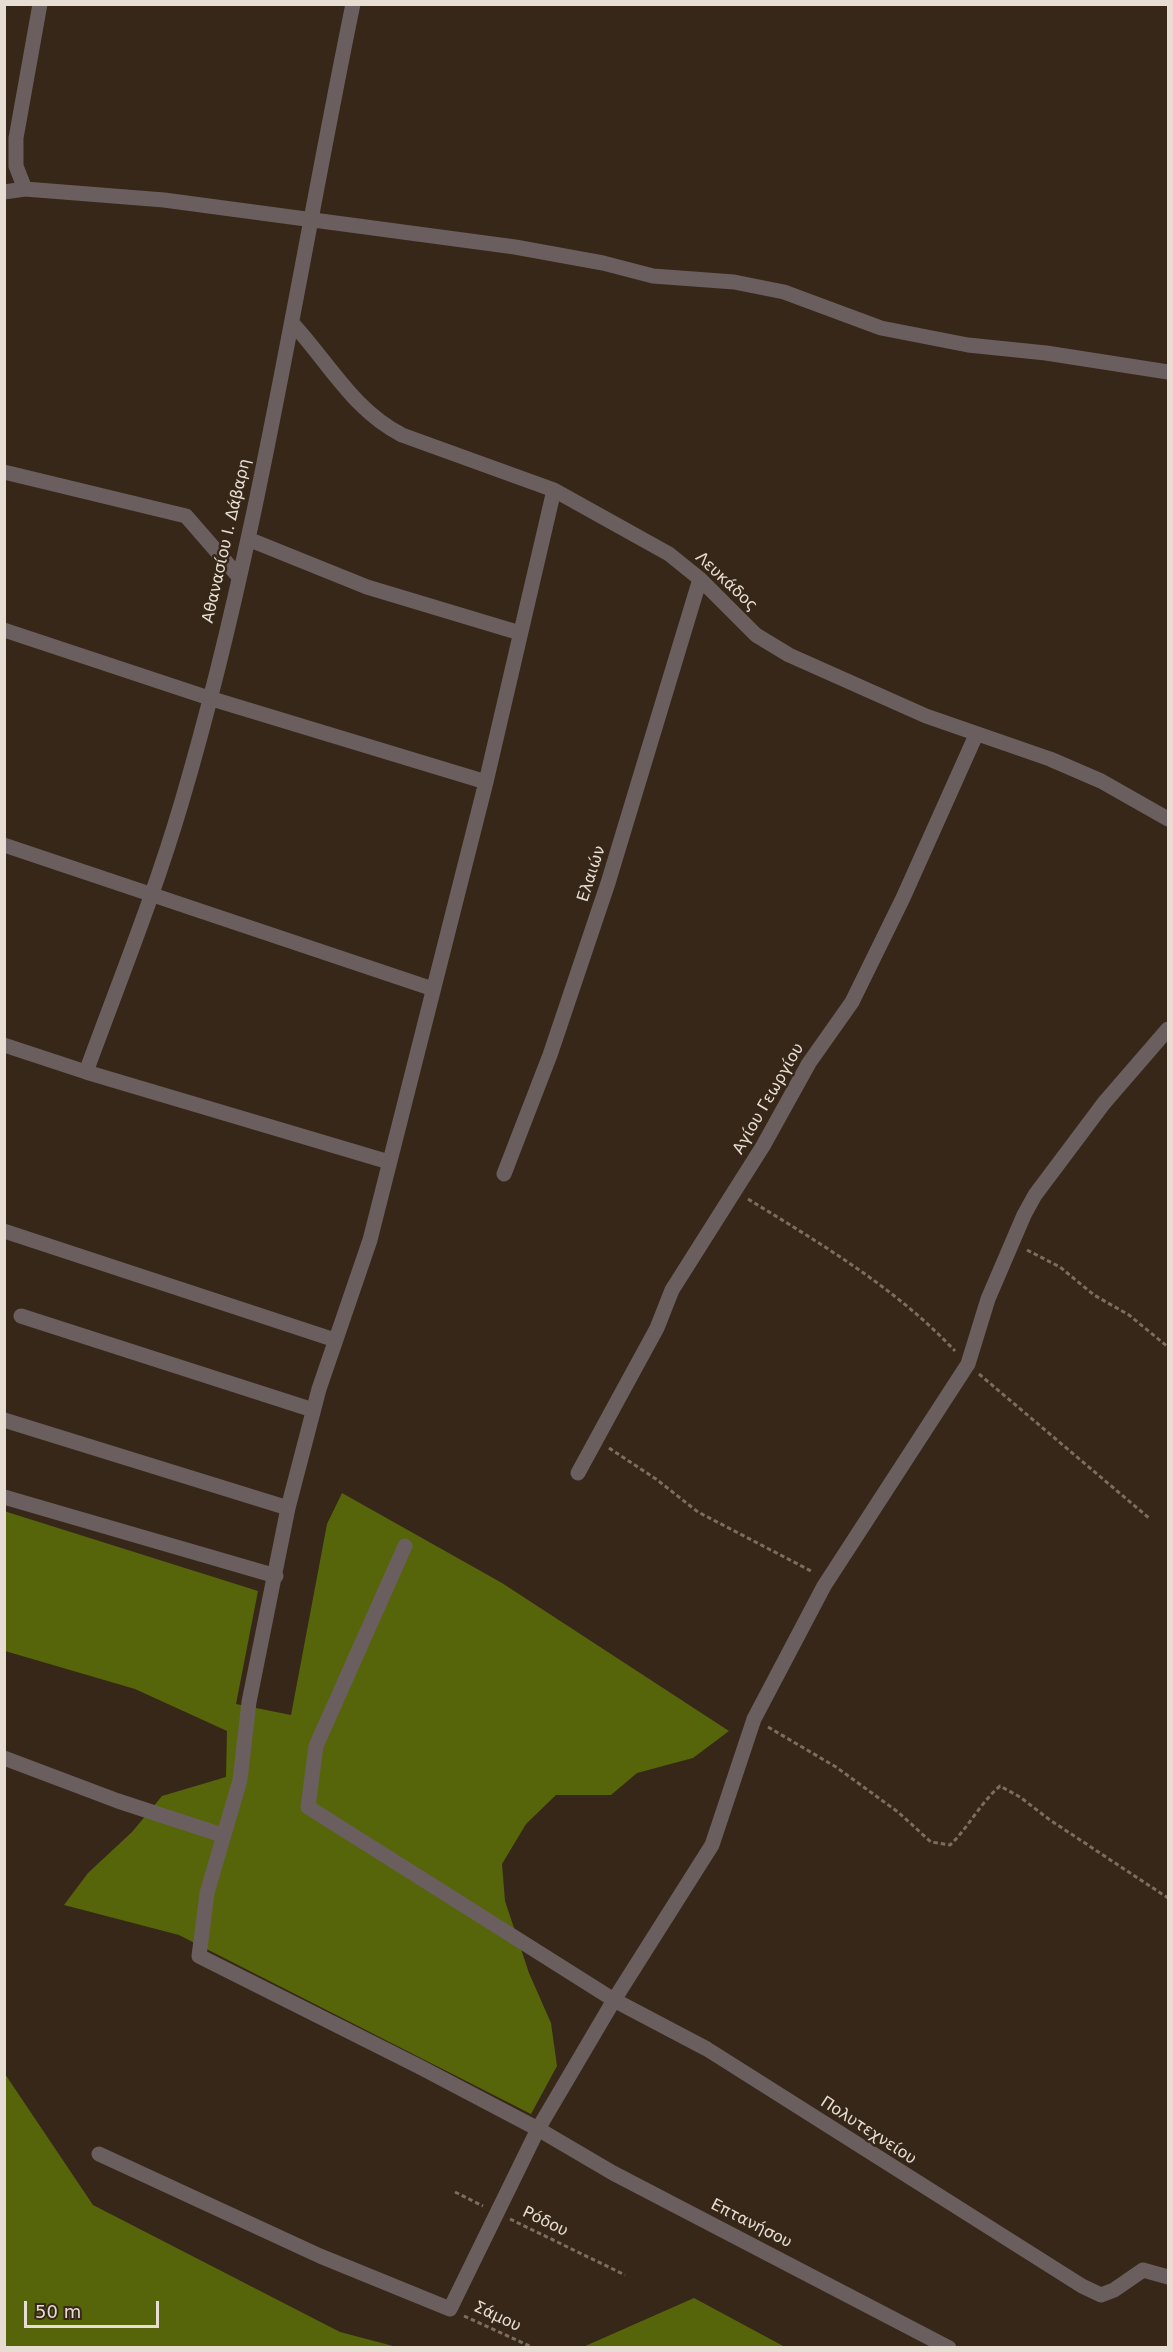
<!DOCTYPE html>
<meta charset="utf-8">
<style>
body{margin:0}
#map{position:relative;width:1173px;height:2352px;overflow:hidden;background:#362718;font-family:"DejaVu Sans",sans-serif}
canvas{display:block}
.frame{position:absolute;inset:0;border:6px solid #e7ddd3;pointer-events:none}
.scale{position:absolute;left:24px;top:2301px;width:135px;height:27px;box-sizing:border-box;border:3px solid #e7ddd3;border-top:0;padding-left:8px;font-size:18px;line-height:21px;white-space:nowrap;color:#e7ddd3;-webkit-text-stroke:4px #362718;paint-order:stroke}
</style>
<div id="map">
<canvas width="1173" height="2352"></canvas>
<div class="frame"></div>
<div class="scale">50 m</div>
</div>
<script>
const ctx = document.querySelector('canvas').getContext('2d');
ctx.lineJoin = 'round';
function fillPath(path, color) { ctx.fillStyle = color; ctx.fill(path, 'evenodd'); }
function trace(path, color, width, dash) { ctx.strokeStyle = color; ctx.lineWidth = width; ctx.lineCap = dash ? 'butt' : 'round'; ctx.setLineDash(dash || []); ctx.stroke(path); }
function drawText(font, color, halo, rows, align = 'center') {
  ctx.font = font + ' "DejaVu Sans",sans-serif'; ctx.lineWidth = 5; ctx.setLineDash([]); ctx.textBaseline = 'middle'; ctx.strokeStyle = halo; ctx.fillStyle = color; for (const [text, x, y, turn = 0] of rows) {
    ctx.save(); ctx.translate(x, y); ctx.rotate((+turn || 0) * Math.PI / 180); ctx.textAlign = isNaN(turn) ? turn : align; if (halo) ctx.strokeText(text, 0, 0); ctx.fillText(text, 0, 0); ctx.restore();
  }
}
fillPath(new Path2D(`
 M342,1493L502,1583L729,1731L693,1758L637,1773L611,1795H556L526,1824L502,1864L505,1901L529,1973L551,2023L557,2066L531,2114L179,1935L64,1905L88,1873L132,1832L162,1796L226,1777L227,1731L135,1689L5,1651L4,1511L258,1591L236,1704L291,1715L327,1524Z
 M5,2074L93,2205L340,2332L397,2347H5Z
 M694,2298L785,2347H583Z`), '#566509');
trace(new Path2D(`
 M748,1199C821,1244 896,1288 955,1351
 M1027,1250L1060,1267L1094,1295L1129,1315L1168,1347
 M979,1374L1149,1518
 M609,1448L656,1479L698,1512L813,1572
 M768,1727L836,1767L898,1812L931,1842L950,1845C969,1827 980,1803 1000,1786L1020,1797L1050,1820L1168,1898
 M455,2192L483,2206
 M510,2219L625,2275
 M464,2316L534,2348`), '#7b6e61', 3, [4.5, 3]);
trace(new Path2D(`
 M25,189L16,166V138L40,4
 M4,192L25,189L164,200L515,247L603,263L653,276L734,282L784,292L881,328L968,345L1046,353L1168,372
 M293,324C329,363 353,410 402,435L554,490L669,554L700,579L756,635L789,655L926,716L1050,759L1101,781L1168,819
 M4,472L186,516L239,577
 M554,490L486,782L370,1240L319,1389L288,1508L249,1702L240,1780L207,1893L199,1956L420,2067L538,2129L613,2173L949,2348
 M248,539L367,587L520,633
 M4,630L209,698L486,782
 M4,845L433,989
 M4,1045L86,1072L389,1162
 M86,1072C119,982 155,893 182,801C259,540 298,270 353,4
 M504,1174L550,1055L608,883L700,579
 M4,1231L335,1340
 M21,1316L313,1410
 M4,1420L288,1508
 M578,1473L657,1328L672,1290L763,1146L809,1063L852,1002L903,898L976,735
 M4,1497L276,1576
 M405,1546L316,1746L308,1807L614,2000L707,2049L1082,2286L1101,2295L1114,2290L1143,2270L1168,2277
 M4,1758L118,1801L222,1835
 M99,2154L320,2256L450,2309L538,2129L614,2000L712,1845L754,1719L824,1586L968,1364L988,1299L1024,1215L1035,1195L1104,1103L1168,1029`), '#6a5e5f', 15);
drawText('16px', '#e7ddd3', '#362718', [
 ["Αθανασίου Ι. Δάβαρη",227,541,-77],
 ["Λευκάδος",726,582,43],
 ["Ελαιών",592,874,-72],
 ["Αγίου Γεωργίου",769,1099,-60],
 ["Πολυτεχνείου",868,2131,33],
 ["Ρόδου",545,2222,26],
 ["Επτανήσου",751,2224,27],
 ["Σάμου",497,2317,25]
]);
</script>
